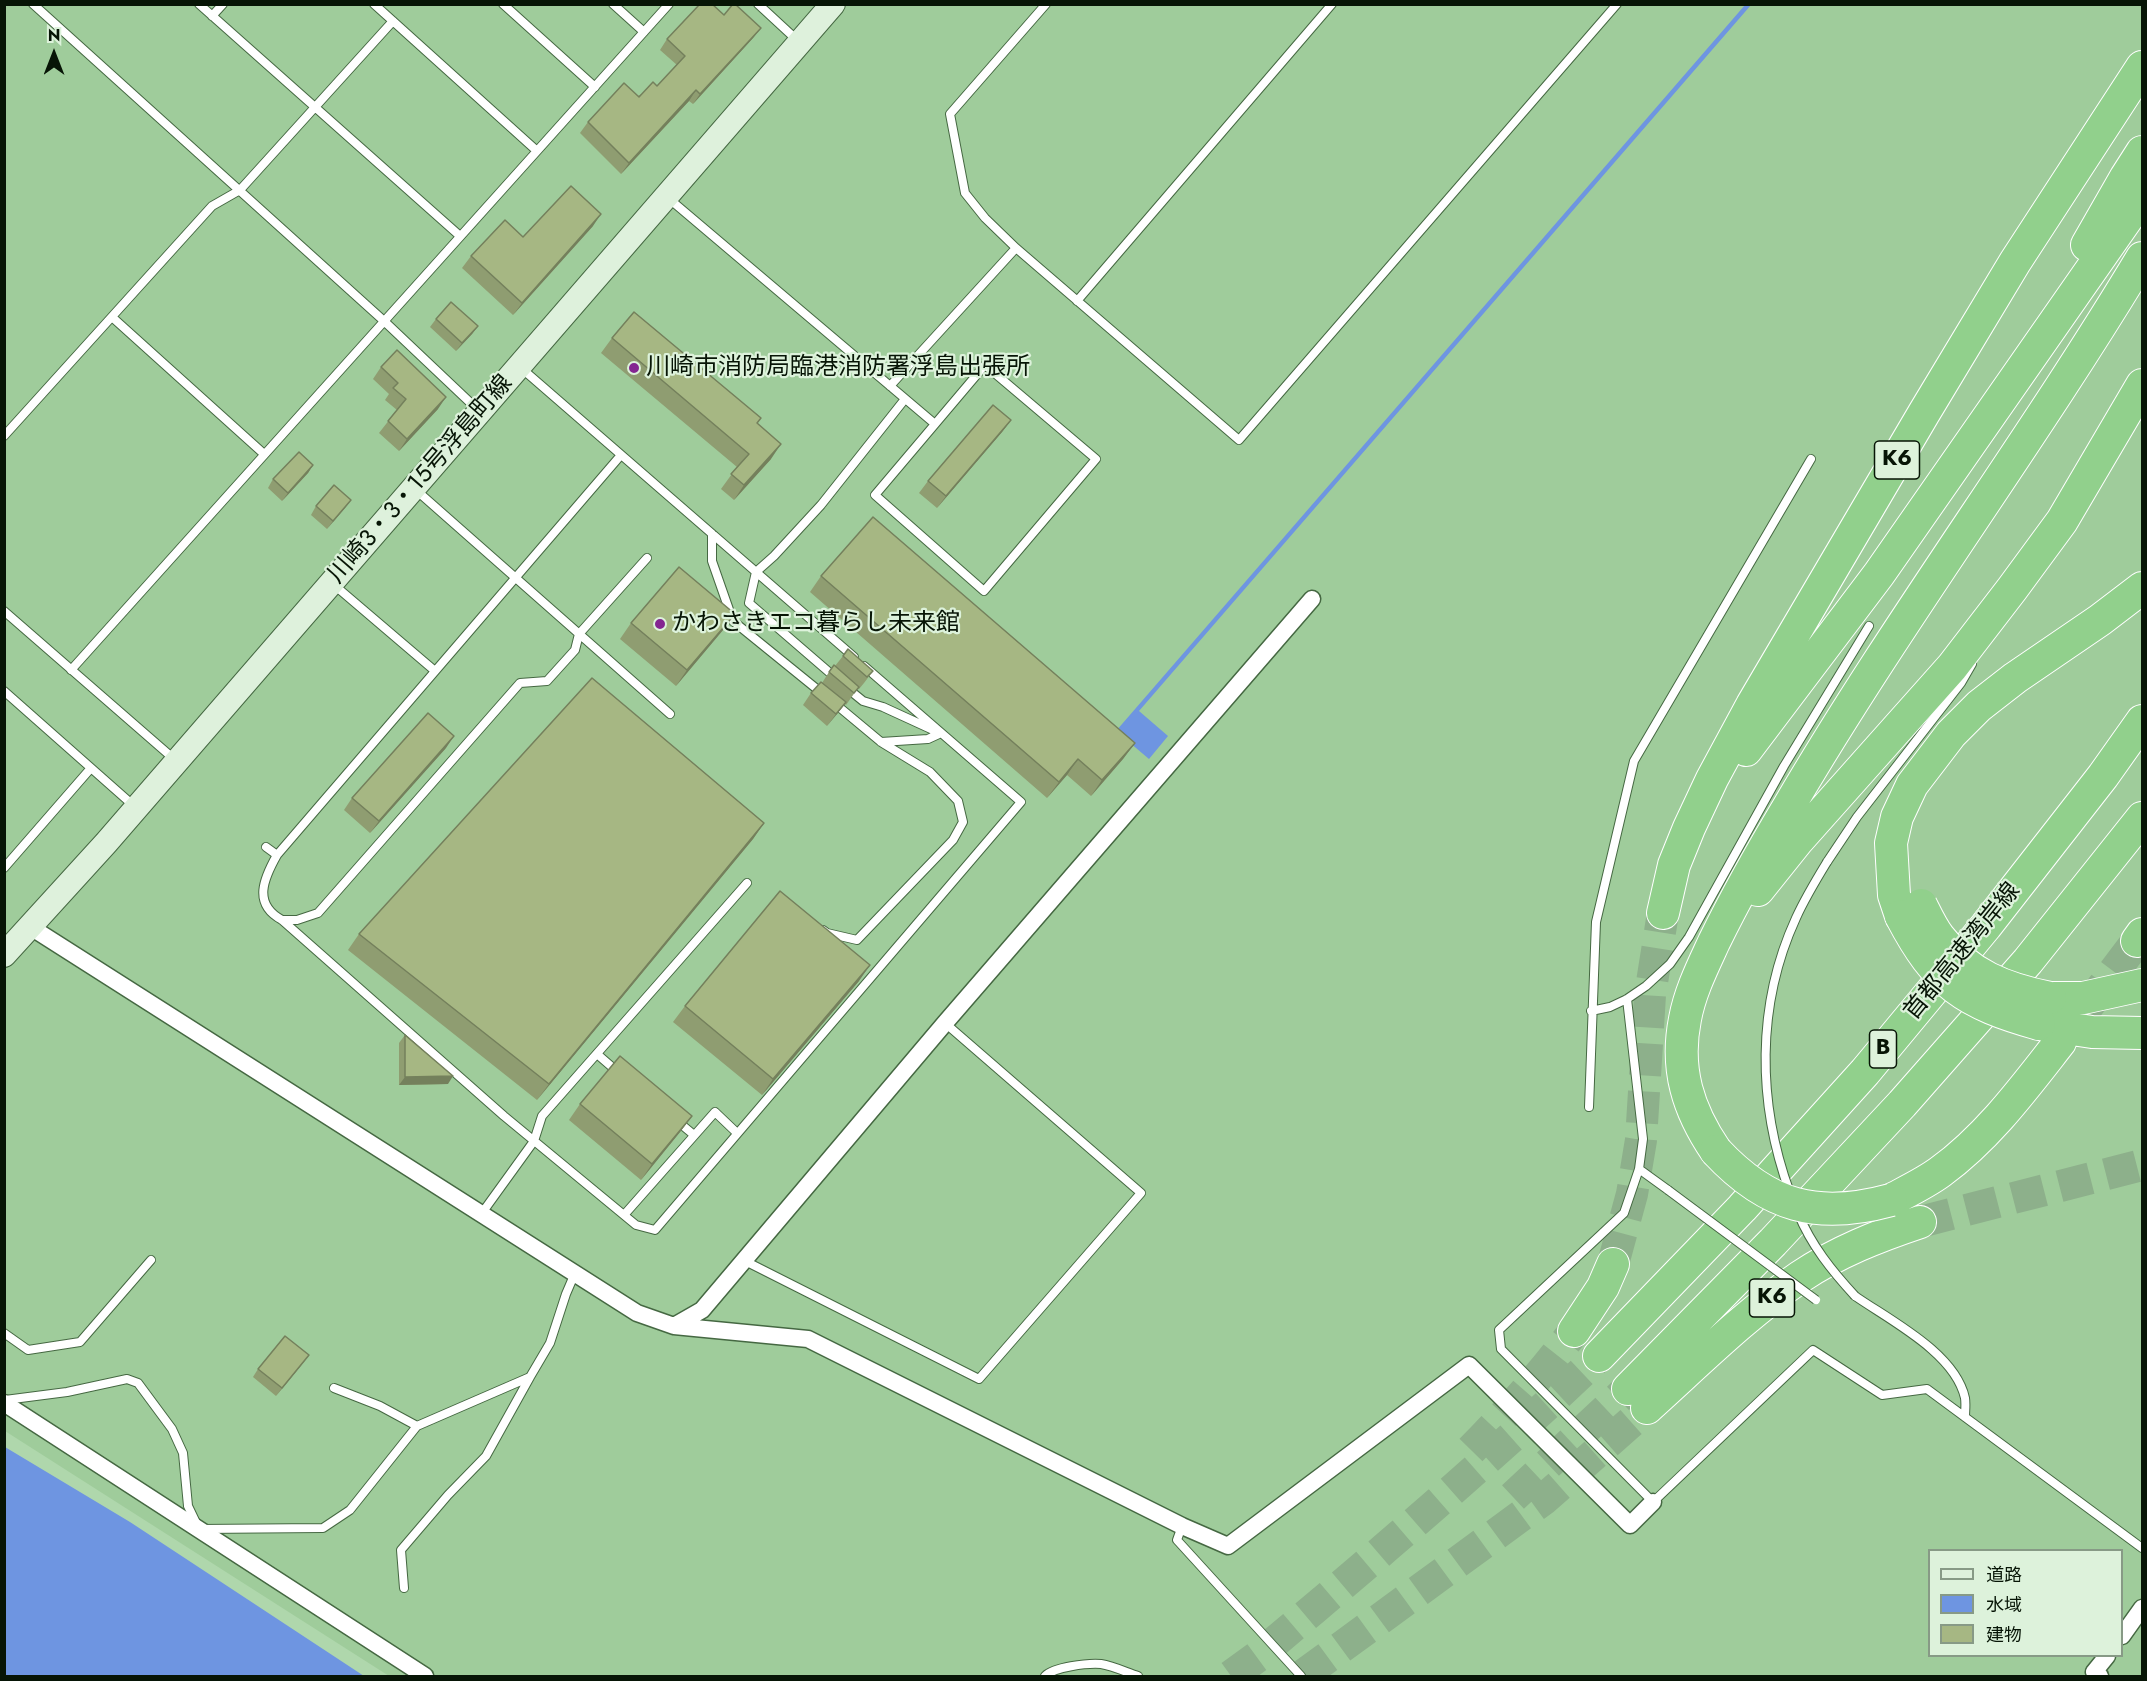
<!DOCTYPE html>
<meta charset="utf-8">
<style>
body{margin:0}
#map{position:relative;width:2147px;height:1681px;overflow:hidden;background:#afd7ac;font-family:Jost,"Noto Sans JP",sans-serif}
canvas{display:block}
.frame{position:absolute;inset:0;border:6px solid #071506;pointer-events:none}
.legend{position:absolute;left:1928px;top:1549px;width:195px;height:108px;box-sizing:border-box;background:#ddf2db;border:2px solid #879a86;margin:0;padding:8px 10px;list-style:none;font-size:18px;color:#071506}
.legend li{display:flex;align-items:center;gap:12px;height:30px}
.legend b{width:30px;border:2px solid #879a86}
.north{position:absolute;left:24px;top:24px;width:60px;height:60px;-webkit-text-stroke:4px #ddf2db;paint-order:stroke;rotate:0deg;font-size:16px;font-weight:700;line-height:24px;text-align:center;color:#071506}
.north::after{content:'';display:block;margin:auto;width:21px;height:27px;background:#071506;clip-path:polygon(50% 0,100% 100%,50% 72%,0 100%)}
</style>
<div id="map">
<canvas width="2147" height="1681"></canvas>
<div class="frame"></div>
<ul class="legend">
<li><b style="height:8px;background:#def1dc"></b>道路</li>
<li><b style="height:16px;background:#6e95e1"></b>水域</li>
<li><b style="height:16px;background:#a6b783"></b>建物</li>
</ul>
<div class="north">N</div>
</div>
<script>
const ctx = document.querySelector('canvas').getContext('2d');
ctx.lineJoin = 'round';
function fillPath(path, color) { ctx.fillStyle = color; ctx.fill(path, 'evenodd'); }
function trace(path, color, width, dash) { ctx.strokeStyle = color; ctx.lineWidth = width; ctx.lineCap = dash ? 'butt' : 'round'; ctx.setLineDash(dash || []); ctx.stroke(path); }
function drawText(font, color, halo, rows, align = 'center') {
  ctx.font = font + ' Jost,"Noto Sans JP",sans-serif'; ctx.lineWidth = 4.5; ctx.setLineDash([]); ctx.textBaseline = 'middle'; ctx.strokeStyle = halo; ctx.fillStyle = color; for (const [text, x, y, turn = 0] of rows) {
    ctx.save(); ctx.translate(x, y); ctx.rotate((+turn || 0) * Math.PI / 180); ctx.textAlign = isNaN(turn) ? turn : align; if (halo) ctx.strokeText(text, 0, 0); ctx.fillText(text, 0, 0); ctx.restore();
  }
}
fillPath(new Path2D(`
 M4,5H2142V1676H389L5,1431ZM1930,1550H2122V1656H1930Z`), '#9fcc9b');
fillPath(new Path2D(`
 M1745,5H1751L1139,711L1168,736L1149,759L1116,731Z
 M5,1447L130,1522L364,1676H5Z`), '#6e95e1');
trace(new Path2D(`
 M2085,1010L2137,941
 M1920,1222L2142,1165
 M1613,1264L1632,1194L1641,1140L1650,995L1663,913
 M1471,1450C1508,1412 1543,1373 1574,1331
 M1513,1497L1628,1389
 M1231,1676L1257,1657C1373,1559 1489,1461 1599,1356
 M1302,1676L1544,1499L1647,1408`), '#8db08b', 32, [32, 16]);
const lane = new Path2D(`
 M33,4L384,321L478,410
 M199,4L460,236
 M374,4L537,151
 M503,4L595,87
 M613,4L644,32
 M758,4L798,41
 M1046,4L950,114L965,193L985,218L1016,248L1239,440L1617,4
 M212,16L223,4
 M667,197L935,424
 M1077,301L1332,4
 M112,317L264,454
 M985,365L1096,459L984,591L875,495Z
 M520,367L854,657
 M890,386L1016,248
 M4,436L212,206L240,190L393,21
 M621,455L277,855C264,878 252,904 282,920L504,1116L636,1225L655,1230L1021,802L864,666
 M416,490L670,714
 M712,534V561L733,621L823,694
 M333,584L435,671
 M4,611L174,759
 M71,670L669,4
 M837,679L749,603L756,572L774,556L821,505L905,399
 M847,688L863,701L883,707L931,729
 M4,691L134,806
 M881,742L928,739L941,733
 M266,847L277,855
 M1827,862L1857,817L1961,683L1972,664
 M4,868L91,768
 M282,920H297L318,913L520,683L547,681L575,650L579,634L647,558
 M823,930L827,933L857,940L953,840L963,822L958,801L930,772L881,742L833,702
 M1627,999L1643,1139L1639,1169L1624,1213L1499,1330L1501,1349L1653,1502L1813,1350L1882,1395L1927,1389L2142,1548
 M1591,1011L1610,1007L1627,999L1646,986L1670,964L1689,937L1784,766L1869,626
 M597,1054L620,1074
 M1589,1107L1596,922L1634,761L1811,459
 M676,1120L694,1135
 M1639,1169L1668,1190
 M482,1213L534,1141L542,1116L747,883
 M624,1215L715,1112L737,1133
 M745,1261L979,1379L1141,1193L945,1023
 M1855,1296C1891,1321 1955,1353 1965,1398C1966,1404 1965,1411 1965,1417
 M4,1333L28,1350L80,1342L151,1260
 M334,1388L380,1406L417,1426
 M5,1400L67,1392L127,1379L138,1383L172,1429L183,1453L188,1506L199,1529L323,1528L350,1510L417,1426L530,1377L550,1343L566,1294L575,1273
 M1182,1526L1177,1540L1301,1676
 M404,1588L401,1550L448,1495L486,1456L530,1377
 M1045,1676C1054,1667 1087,1663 1101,1664C1113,1666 1126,1672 1138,1676`);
const street = new Path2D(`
 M29,926L637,1313L674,1326L702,1310L945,1023L1312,599
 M674,1326L808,1339L1182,1526L1228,1546L1469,1365L1630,1525L1653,1502
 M4,1403L425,1676
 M2122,1636L2142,1608
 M2100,1676L2094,1672L2107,1656`);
const secondary = new Path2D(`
 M4,955L106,843L833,4`);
const highway = new Path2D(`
 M2087,245L2126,177L2142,152
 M1746,750L1879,574L2142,197
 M1758,890L1798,840L1952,667L2012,589L2062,521L2142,385
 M1663,913L1674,865L1689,828L1712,779L1752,705L1924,413L2015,262L2142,67
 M1901,916L1894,895L1891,843L1897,817L1912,785L1951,734L1979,706L2015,678L2100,620L2142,588
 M2137,941L2142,934
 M2050,998H2083L2142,985
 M2039,1024L2092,1032L2142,1033
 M1716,1151C1688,1110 1675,1069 1685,1019C1690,992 1702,968 1714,942C1737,895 1762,851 1789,806C1899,619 2030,444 2142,258
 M1891,1200C1908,1191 1925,1183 1940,1172C1988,1137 2024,1088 2060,1042
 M1574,1331L1603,1287L1613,1264
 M1599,1356L1742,1208L1865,1072L1986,926L2103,776L2142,721
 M1628,1389L1773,1242L1902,1104L2028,961L2142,818
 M1647,1408C1696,1364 1745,1315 1800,1277C1837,1252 1878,1236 1920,1222`);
trace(lane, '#456842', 10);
trace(street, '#456842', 19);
trace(secondary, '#456842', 26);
trace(highway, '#fff', 34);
trace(lane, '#fff', 8);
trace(street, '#fff', 16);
trace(secondary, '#def1dc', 24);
trace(highway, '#91d08c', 32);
const laneBridge = new Path2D(`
 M1668,1190L1816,1300
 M1790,1193C1757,1103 1756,1005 1796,918C1805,898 1816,880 1827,862
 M1798,1213C1811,1245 1832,1271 1855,1296`);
const highwayBridge = new Path2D(`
 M1921,905C1926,915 1932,928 1939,937C1968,975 2005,989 2050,998
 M1901,916C1937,985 1965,1003 2039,1024
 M1716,1151C1768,1207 1818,1220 1891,1200`);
trace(laneBridge, '#456842', 10, []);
trace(highwayBridge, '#fff', 34, []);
trace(laneBridge, '#fff', 8);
trace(highwayBridge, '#91d08c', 32);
fillPath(new Path2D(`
 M724,15L761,28L753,38L693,104L689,101L621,174L580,133L588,122L657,86L677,65L660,50L667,39Z
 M593,226L513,315L462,268L471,256L523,237Z
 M436,319L478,326L472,334L456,351L430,327Z
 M612,338L771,459L734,500L721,489L737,467L601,353Z
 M381,367L438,409L399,451L379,433L397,410L385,400L389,394L373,379Z
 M1011,420L1002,432L937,508L919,493L928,481Z
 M313,465L308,473L282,501L268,488L273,479Z
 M351,500L327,529L311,515L316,506Z
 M821,576L1135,743L1123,759L1091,796L1067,775L1047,798L810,592Z
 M631,623L723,630L676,686L620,639Z
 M843,656L873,671L864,683L859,689L858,688L846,705L845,704L827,726L803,705L811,693L822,683L829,672L835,666Z
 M446,748L370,833L344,810L352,798Z
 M764,823L753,839L537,1100L348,950L359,934Z
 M859,981L762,1095L673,1022L685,1006Z
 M405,1035L448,1084L399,1085V1043Z
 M580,1104L692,1116L680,1132L641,1180L569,1120Z
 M303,1363L276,1396L253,1377L258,1369Z`), '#8f9d71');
fillPath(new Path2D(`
 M761,28L753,38L693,104L700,94Z
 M696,90L689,101L621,174L629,163Z
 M601,214L593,226L513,315L522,303Z
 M478,326L472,334L456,351L462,343Z
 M446,397L438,409L399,451L407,439Z
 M1011,420L1002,432L937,508L946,496Z
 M781,444L771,459L734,500L744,485Z
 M313,465L308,473L282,501L288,493Z
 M351,500L345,508L327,529L333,521Z
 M735,614L723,630L676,686L687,670Z
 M846,702L837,714L827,726L836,714Z
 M454,736L446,748L370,833L379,821Z
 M1135,743L1123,759L1091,796L1102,780Z
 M1078,759L1067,775L1047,798L1059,782Z
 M764,823L753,839L537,1100L549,1084Z
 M870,965L859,981L762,1095L773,1079Z
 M453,1076L448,1084L399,1085L405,1077Z
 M692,1116L680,1132L641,1180L652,1164Z
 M309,1355L303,1363L276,1396L282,1388Z`), '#74805c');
const building = new Path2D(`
 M700,4H712L724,15L733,4H735L761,28L700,94L696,90L629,163L588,122L624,83L639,97L653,82L657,86L685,56L667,39Z
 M571,186L601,214L522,303L471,256L505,220L523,237Z
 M451,302L478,326L462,343L436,319Z
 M634,312L761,418L757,423L781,444L744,485L731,474L749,454L612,338Z
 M397,350L446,397L407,439L388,421L406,399L393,388L398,383L381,367Z
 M993,405L1011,420L946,496L928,481Z
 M299,452L313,465L288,493L273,479Z
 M334,485L351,500L333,521L316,506Z
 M873,517L1135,743L1102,780L1078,759L1059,782L821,576Z
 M679,567L735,614L687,670L631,623Z
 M848,649L873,671L867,677L843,656Z
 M834,665L859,687L854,693L829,672Z
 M592,678L764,823L549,1084L359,934Z
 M821,682L846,702L836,714L811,693Z
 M428,713L454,736L379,821L352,798Z
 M780,891L870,965L773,1079L685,1006Z
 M405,1035L453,1076L405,1077Z
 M620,1056L692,1116L652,1164L580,1104Z
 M285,1336L309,1355L282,1388L258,1369Z`);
fillPath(building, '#a6b783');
trace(building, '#74805c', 1.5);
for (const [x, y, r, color] of [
 [634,368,6,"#842691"],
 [660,624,6,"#842691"]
]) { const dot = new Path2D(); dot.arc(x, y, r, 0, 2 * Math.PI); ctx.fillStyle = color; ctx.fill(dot); trace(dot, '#ddf2db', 2); }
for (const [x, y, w] of [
 [1897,460,45],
 [1883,1049,27],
 [1772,1298,45]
]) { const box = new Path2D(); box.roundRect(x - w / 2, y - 19, w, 38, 4.5); ctx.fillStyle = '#ddf2db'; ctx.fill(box); trace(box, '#071506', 1.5); }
drawText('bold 22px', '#071506', null, [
 ["K6",1897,460],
 ["B",1883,1049],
 ["K6",1772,1298]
]);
drawText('24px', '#071506', '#ddf2db', [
 ["川崎市消防局臨港消防署浮島出張所",646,368],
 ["かわさきエコ暮らし未来館",672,624]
], 'left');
drawText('24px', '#071506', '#ddf2db', [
 ["川崎3・3・15号浮島町線",421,480,-49],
 ["首都高速湾岸線",1963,952,-51]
]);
</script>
